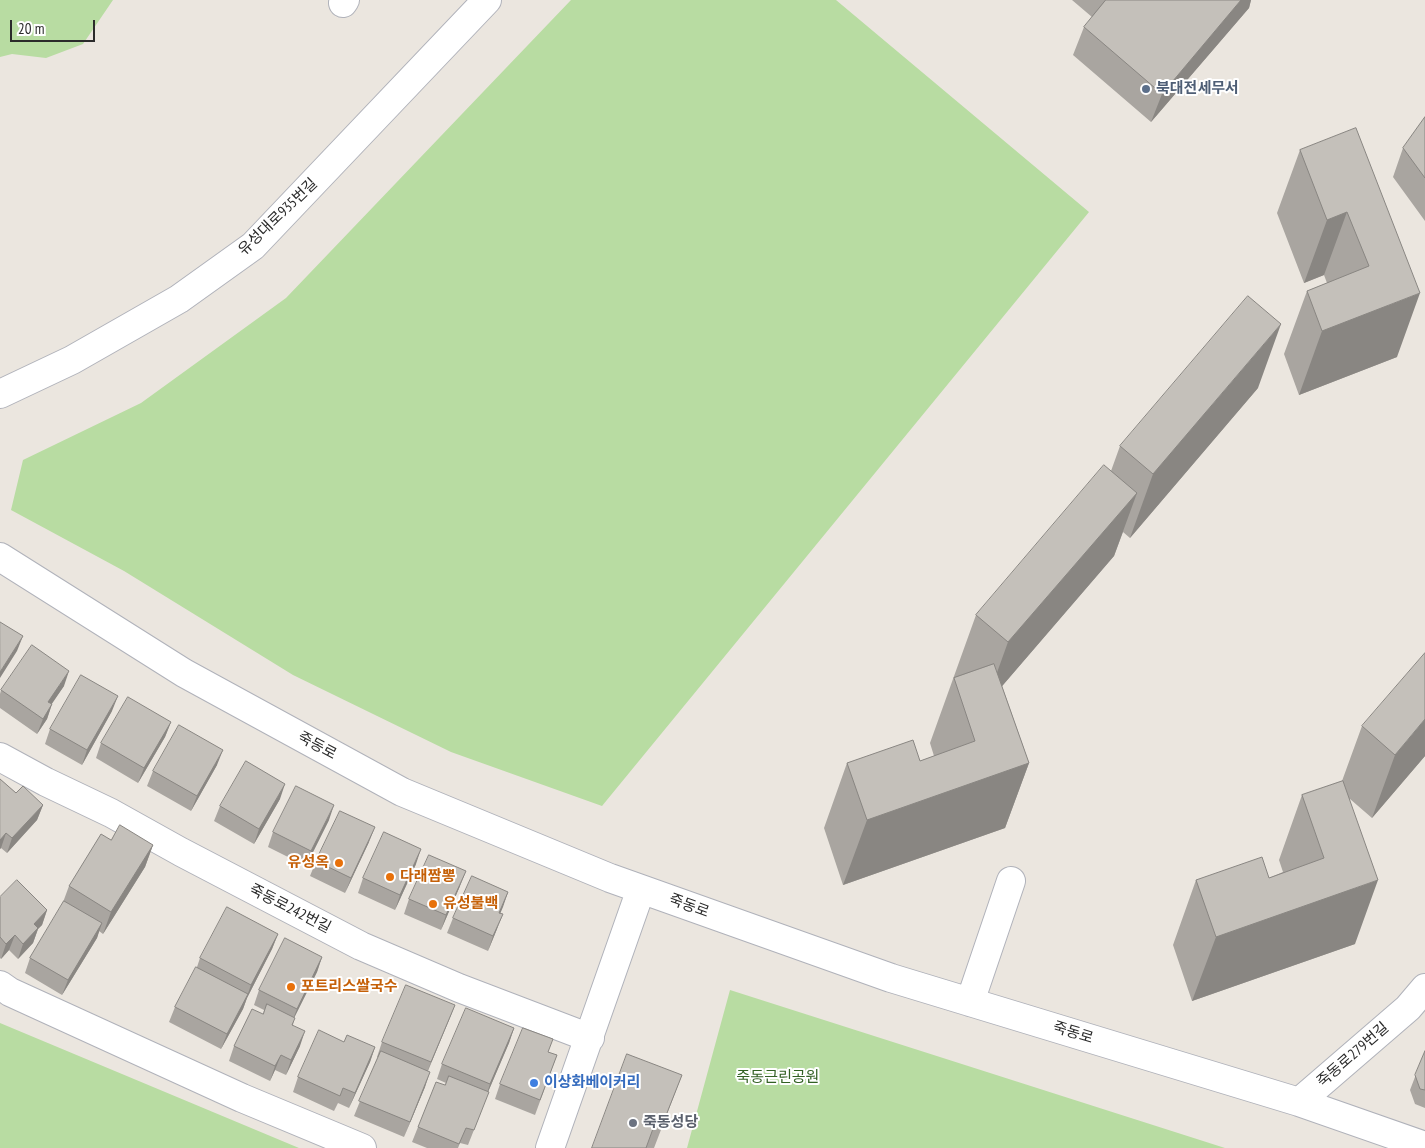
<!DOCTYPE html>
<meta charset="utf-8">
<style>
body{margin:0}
#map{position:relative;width:1425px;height:1148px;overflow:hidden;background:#ebe6df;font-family:"PT Sans Narrow",sans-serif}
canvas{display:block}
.scale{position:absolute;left:10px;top:20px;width:85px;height:22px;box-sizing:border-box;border:2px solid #2b2b2b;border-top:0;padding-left:6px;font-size:15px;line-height:18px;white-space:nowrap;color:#2b2b2b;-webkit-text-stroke:4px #fff;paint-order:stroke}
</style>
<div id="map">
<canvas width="1425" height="1148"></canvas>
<div class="scale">20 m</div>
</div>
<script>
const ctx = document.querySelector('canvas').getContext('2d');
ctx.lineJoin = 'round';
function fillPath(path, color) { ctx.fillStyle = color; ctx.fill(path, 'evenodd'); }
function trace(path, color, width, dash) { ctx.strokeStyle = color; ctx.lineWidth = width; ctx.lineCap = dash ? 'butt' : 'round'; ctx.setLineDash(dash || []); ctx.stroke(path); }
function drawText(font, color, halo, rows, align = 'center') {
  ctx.font = font + ' "PT Sans Narrow","Noto Sans KR",sans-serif'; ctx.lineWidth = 4; ctx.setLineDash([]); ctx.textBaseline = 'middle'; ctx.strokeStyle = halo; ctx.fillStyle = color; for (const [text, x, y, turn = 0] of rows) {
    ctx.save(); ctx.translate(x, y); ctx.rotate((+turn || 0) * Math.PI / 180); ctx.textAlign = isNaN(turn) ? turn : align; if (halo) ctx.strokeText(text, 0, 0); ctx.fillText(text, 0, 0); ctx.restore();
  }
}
fillPath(new Path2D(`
 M0,0H113L83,44L46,58L12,54L0,57Z
 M571,0H836L1089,212L602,806L451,752L293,675L124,571L11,510L23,460L141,403L286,298Z
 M730,990L1225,1148H687Z
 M0,1023L299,1148H0Z`), '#b8dca2');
const minor = new Path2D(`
 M343,3L345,0
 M0,394L72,360L179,299L253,246L487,0
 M0,557L184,673L402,792L610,878L891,978L1299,1102L1425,1146
 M0,757L46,782L111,813L181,852L361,946L459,988L590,1038
 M0,985L10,992L242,1098L362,1148
 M970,1002L1011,881
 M1299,1102L1408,1008L1425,988
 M550,1148L641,889`);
trace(minor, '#b0b2ba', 30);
trace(minor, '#fff', 28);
fillPath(new Path2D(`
 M1072,0H1251L1249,8L1151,122L1073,55L1084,27L1092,17Z
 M1425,117V221L1393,177L1403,148Z
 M1356,128L1397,357L1299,395L1284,354L1307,291L1327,283L1324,275L1304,283L1277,213L1300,150Z
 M1258,388L1130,538L1123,532L1114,556L1002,686L1029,763L1005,828L843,885L824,828L847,763L920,761L934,756L930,743L976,615L1111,471L1120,446Z
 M64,686L51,704H52L47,719L37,734L0,708V694L1,690Z
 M112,711L82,765L45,744L50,729Z
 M171,722L165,737L138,783L96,758L101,743Z
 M1362,726L1425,756L1372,818L1350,799L1355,944L1192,1001L1173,945L1196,880L1269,878L1283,872L1279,860L1302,795L1342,781Z
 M217,765L191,811L147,786L153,771Z
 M0,779L16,793L43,805L37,820L7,853L1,848L0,849Z
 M280,799L254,844L214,821L220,806Z
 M329,820L306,866L268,847L273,832Z
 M111,840L153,845L145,867L103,934L99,931L97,938L62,995L25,973L30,958L62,905L69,886Z
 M369,842L345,893L310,876L316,861Z
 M416,864L395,910L358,893L363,878Z
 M460,886L441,930L404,914L409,899Z
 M508,892L500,913L497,929L488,951L447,933L453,918Z
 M0,897L47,910L42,925L38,929L33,943L18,959L9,950L1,959L0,958Z
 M278,934L272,949L247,998L243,1009L221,1049L169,1022L175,1007L197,967L200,958Z
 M322,957L317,972L294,1018L293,1025L300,1046L286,1075L275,1070L270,1081L229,1061L234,1046L263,1014L264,1010L254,1005L259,990Z
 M455,1005L428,1071L425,1087L404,1137L354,1116L378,1057H377L382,1042Z
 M514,1028L509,1043L488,1092L483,1107L468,1145L460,1143L458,1148H427L412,1142L418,1127L446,1083L437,1079L442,1064Z
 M344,1042L375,1047L370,1062L349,1108L338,1103L334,1111L293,1092L298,1077Z
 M1425,1051V1108L1415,1104L1410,1090Z
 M548,1052L557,1055L535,1115L495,1099L500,1084Z
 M682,1075L654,1148H592Z`), '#a9a5a0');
fillPath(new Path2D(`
 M1241,0H1251L1249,8L1151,122L1162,94Z
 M1347,212L1324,275L1304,283L1327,220Z
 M1420,293L1397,357L1299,395L1322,331Z
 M1281,324L1258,388L1130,538L1153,474Z
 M1137,493L1114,556L985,706L1008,642Z
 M23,636L17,651L0,678V672Z
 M69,671L64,686L43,717L48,702Z
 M118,696L112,711L82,765L87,750Z
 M52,704L47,719L37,734L43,719Z
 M1425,719V756L1372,818L1395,755Z
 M171,722L165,737L138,783L144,768Z
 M223,750L217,765L191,811L197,796Z
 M1029,763L1005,828L843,885L867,820Z
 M285,784L280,799L254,844L259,829Z
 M43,805L37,820L7,853L12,838Z
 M334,805L329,820L306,866L311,851Z
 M375,827L369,842L345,893L351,878Z
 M6,833L1,848L0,849V840Z
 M153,845L145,867L103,934L111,912Z
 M421,849L416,864L395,910L400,895Z
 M466,871L460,886L441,930L446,915Z
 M1378,880L1355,944L1192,1001L1216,937Z
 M508,892L503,907L494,928L499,913Z
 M47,910L42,925L38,929L33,943L18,959L23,944L34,924Z
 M503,914L497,929L488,951L493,936Z
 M102,923L97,938L62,995L68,980Z
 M278,934L272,949L247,998L243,1009L221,1049L227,1034L247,996L251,985Z
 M15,935L9,950L1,959L6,944Z
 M322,957L317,972L291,1024L297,1009Z
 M455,1005L449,1020L425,1077L431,1062Z
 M514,1028L509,1043L485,1099L490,1084Z
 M305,1031L300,1046L286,1075L291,1060Z
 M375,1047L370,1062L349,1108L355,1093Z
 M281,1055L275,1070L270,1081L275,1066Z
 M430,1072L425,1087L404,1137Z`), '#898682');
const building = new Path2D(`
 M1106,0H1241L1162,94L1084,27Z
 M1425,117V178L1403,148Z
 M1356,128L1420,293L1322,331L1307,291L1369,266L1347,212L1327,220L1300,150Z
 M1248,296L1281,324L1153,474L1120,446Z
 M1104,465L1137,493L1008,642L976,615Z
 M0,622L23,636L0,672Z
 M32,645L69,671L48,702L52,704L43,719L1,690Z
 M1425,653V719L1395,755L1362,726Z
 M994,664L1029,763L867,820L847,763L913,740L920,761L975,741L954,678Z
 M81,675L118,696L87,750L50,729Z
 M128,697L171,722L144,768L101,743Z
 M179,725L223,750L197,796L153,771Z
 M246,761L285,784L259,829L220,806Z
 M0,779L16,793L23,786L43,805L12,838L6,833L0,840Z
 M1343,781L1378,880L1216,937L1196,880L1262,857L1269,878L1324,858L1302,795Z
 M296,786L334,805L311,851L273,832Z
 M340,811L375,827L351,878L316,861Z
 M120,825L153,845L111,912L69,886L101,834L111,840Z
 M384,832L421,849L400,895L363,878Z
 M429,855L466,871L446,915L409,899Z
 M472,876L508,892L499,913L503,914L493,936L453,918Z
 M17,880L47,910L34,924L38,928L23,944L15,935L6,944L0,937V897Z
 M64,901L102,923L68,980L30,958Z
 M227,907L278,934L251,985L200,958Z
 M285,938L322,957L297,1009L259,990Z
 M196,967L248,994L227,1034L175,1007Z
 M406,985L455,1005L431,1062L382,1042Z
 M267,1004L295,1018L292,1025L305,1031L291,1060L281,1055L275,1066L234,1046L252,1009L263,1014Z
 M466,1008L514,1028L490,1084L442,1064Z
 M523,1028L553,1039L548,1052L557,1055L540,1100L500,1084Z
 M319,1030L344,1042L347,1035L375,1047L355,1093L343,1088L340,1096L298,1077Z
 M381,1051L430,1072L410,1122L359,1101Z
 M1425,1051V1090L1420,1089L1415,1075Z
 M627,1054L682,1075L661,1128L654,1126L646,1148H592Z
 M449,1076L489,1092L474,1130L466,1128L459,1144L418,1127L436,1082L445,1085Z`);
fillPath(building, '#c4c0ba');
trace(building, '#898682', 1);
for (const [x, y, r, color] of [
 [1146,89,5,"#5c6f8a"],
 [339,863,5,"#e8710a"],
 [390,877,5,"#e8710a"],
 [433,904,5,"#e8710a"],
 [291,987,5,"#e8710a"],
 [534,1083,5,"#3f7fe0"],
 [633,1123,5,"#6b7280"]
]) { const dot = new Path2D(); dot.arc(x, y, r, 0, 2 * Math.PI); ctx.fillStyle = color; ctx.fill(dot); trace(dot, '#fff', 2); }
drawText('bold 15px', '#4e5e75', '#fff', [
 ["북대전세무서",1156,89]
], 'left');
drawText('15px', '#2b2b2b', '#fff', [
 ["유성대로935번길",278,217,-44],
 ["죽동로",317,746,28],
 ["죽동로",689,906,20],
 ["죽동로242번길",290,909,27],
 ["죽동로",1073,1033,17],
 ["죽동로279번길",1353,1055,-41]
]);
drawText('bold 15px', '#c56008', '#fff', [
 ["유성옥",329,863,"right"],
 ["다래짬뽕",400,877],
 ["유성불백",443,904],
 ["포트리스쌀국수",301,987]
], 'left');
drawText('15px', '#326123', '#fff', [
 ["죽동근린공원",778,1078]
]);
drawText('bold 15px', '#366cbe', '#fff', [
 ["이상화베이커리",544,1083]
], 'left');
drawText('bold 15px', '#5b616d', '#fff', [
 ["죽동성당",643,1123]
], 'left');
</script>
